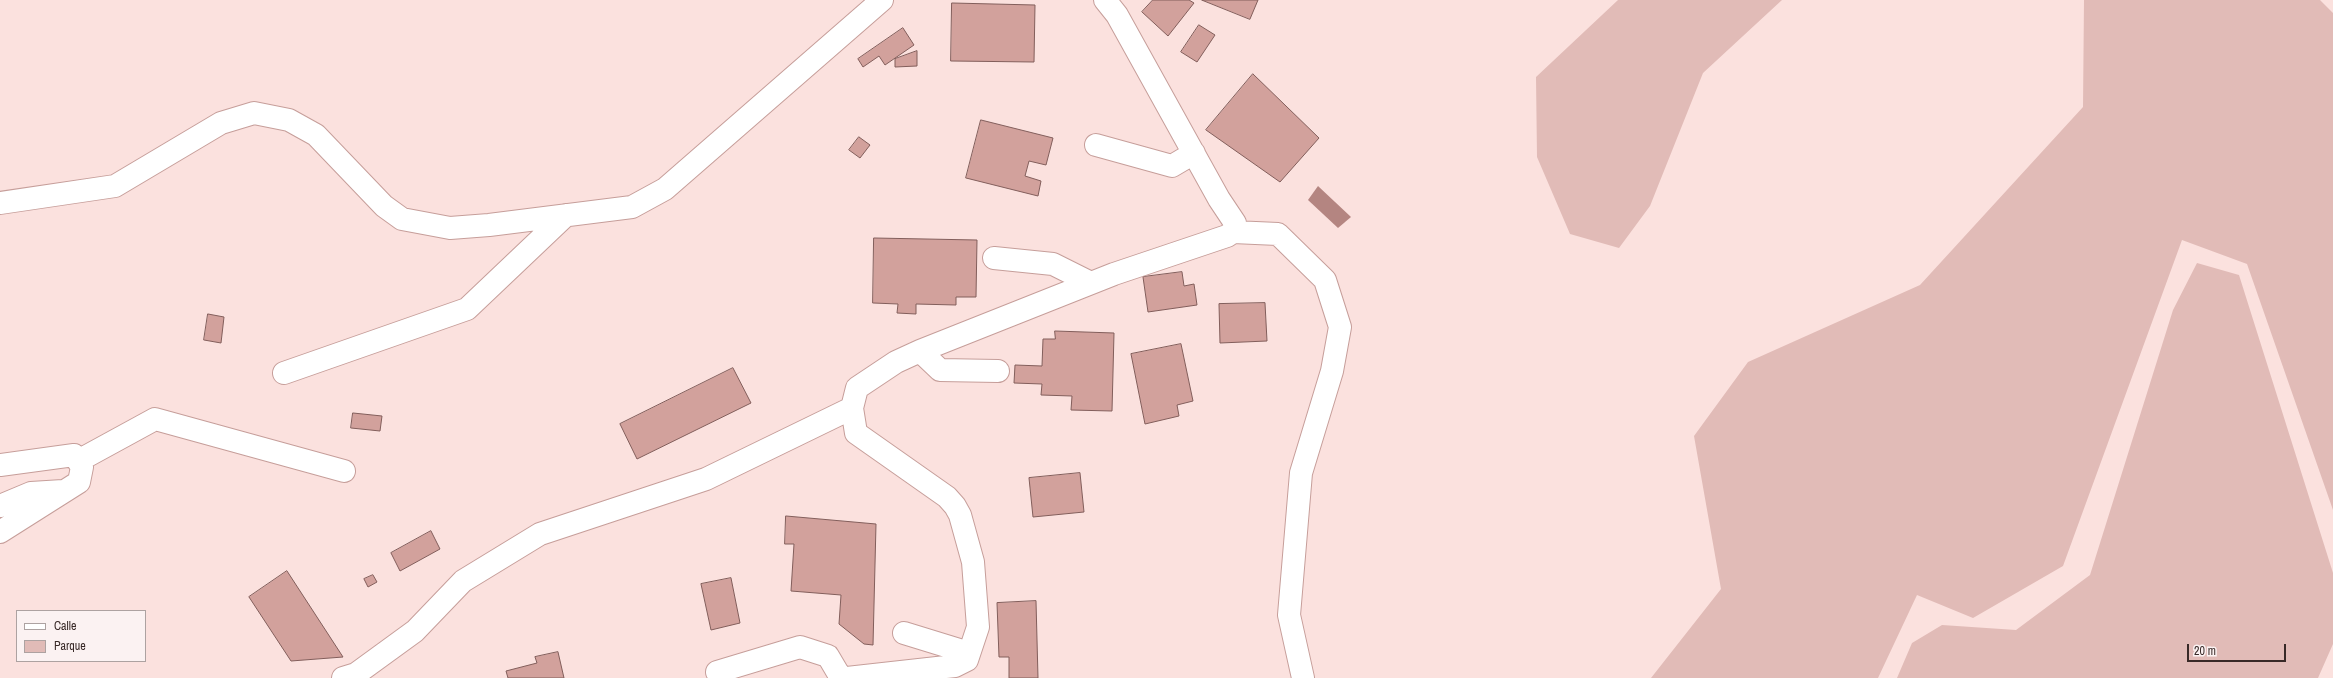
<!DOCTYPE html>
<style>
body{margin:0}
#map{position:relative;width:2333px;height:678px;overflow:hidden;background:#fbe1de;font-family:"Archivo Narrow",sans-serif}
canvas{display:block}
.legend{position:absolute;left:16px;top:610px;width:130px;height:52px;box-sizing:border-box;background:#fbf2f2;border:1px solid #ada2a1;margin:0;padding:5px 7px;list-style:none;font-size:12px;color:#382927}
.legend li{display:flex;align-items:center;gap:8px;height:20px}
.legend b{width:20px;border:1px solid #ada2a1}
.scale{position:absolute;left:2187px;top:644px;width:99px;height:18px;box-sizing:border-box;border:2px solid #382927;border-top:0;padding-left:5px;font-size:12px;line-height:14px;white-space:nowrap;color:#382927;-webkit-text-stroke:3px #fbf2f2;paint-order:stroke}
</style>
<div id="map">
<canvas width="2333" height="678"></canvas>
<ul class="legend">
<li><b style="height:5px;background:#fff"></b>Calle</li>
<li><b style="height:11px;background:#e1bbb7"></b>Parque</li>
</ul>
<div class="scale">20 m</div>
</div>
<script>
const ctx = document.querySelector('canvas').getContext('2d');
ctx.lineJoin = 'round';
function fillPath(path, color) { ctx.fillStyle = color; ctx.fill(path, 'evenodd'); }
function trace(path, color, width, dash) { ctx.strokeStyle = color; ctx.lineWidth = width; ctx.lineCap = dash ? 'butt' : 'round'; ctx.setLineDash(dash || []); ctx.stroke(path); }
fillPath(new Path2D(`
 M1618,0H1782L1703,73L1650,206L1619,248L1570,234L1537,157L1536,77Z
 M2084,0H2320L2333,13V510L2247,264L2182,240L2063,566L1973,618L1917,595L1878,678H1651L1721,589L1694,436L1748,362L1920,285L2083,107Z
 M2197,263L2239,275L2333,573V644L2318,678H1897L1912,643L1942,625L2016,630L2090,575L2173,310Z`), '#e1bbb7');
fillPath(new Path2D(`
 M1318,186L1351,217L1338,228L1308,200Z`), '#b48581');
const building = new Path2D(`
 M1153,0H1189L1194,3L1168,36L1142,12Z
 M1202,0H1258L1250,19Z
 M952,3L1035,5L1034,62L951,61Z
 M1199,25L1215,35L1197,62L1181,52Z
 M903,28L914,45L885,65L879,56L863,67L858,59Z
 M917,51V66L895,67V59Z
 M1253,74L1319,138L1280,182L1206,130Z
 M981,120L1053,138L1046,165L1029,161L1025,176L1041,181L1038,196L966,178Z
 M859,137L870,145L860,158L849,150Z
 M874,238L977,240L976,297H956V305L916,304V314L897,313L898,304L873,303Z
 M1182,272L1184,286L1194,284L1197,305L1148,312L1143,277Z
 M1265,303L1267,341L1220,343L1219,304Z
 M208,314L224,317L221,343L204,340Z
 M1055,331L1114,333L1112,411L1071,410L1072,396L1041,395L1042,384L1014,383L1015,365L1042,366L1043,339H1055Z
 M1181,344L1193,401L1177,405L1179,416L1145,424L1131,354Z
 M733,368L751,403L637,459L620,424Z
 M353,413L382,416L380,431L351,428Z
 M1080,473L1084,512L1033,517L1029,478Z
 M786,516L876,524L873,645L864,644L839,624L841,595L791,591L794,544H785Z
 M431,531L440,549L400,571L391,553Z
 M287,571L343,657L291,661L249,597Z
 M373,575L377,582L368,587L364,579Z
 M731,578L740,623L711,630L701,584Z
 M1036,601L1038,678H1009V657H999L997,603Z
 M558,652L564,678H508L506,671L537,663L535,657Z`);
fillPath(building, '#d2a19c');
trace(building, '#825e5b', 1);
const minor = new Path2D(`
 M1096,145L1172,166L1194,153
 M0,203L115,186L221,123L254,113L289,120L316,135L384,206L402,219L450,228L489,225L632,207L665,189L882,0
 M1233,232L1278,234L1325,280L1340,327L1332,371L1301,473L1289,615L1303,678
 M994,258L1053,264L1091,283
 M920,351L940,370L998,371
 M284,373L467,309L566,215
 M78,461L155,419L344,471
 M0,465L74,455L82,467L79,482L0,532
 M0,506L31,493L63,491
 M904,633L969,653
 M717,672L800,647L828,656L841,678
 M343,678L356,674L415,631L463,581L540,534L706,479L852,408
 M847,678L955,666L967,660L978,627L973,562L960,515L955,506L947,497L856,433L852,408L857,388L896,362L920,351L1114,274L1227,236L1233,232L1235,223L1219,199L1117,15L1105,0`);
trace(minor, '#c69e9a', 24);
trace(minor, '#fff', 22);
</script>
